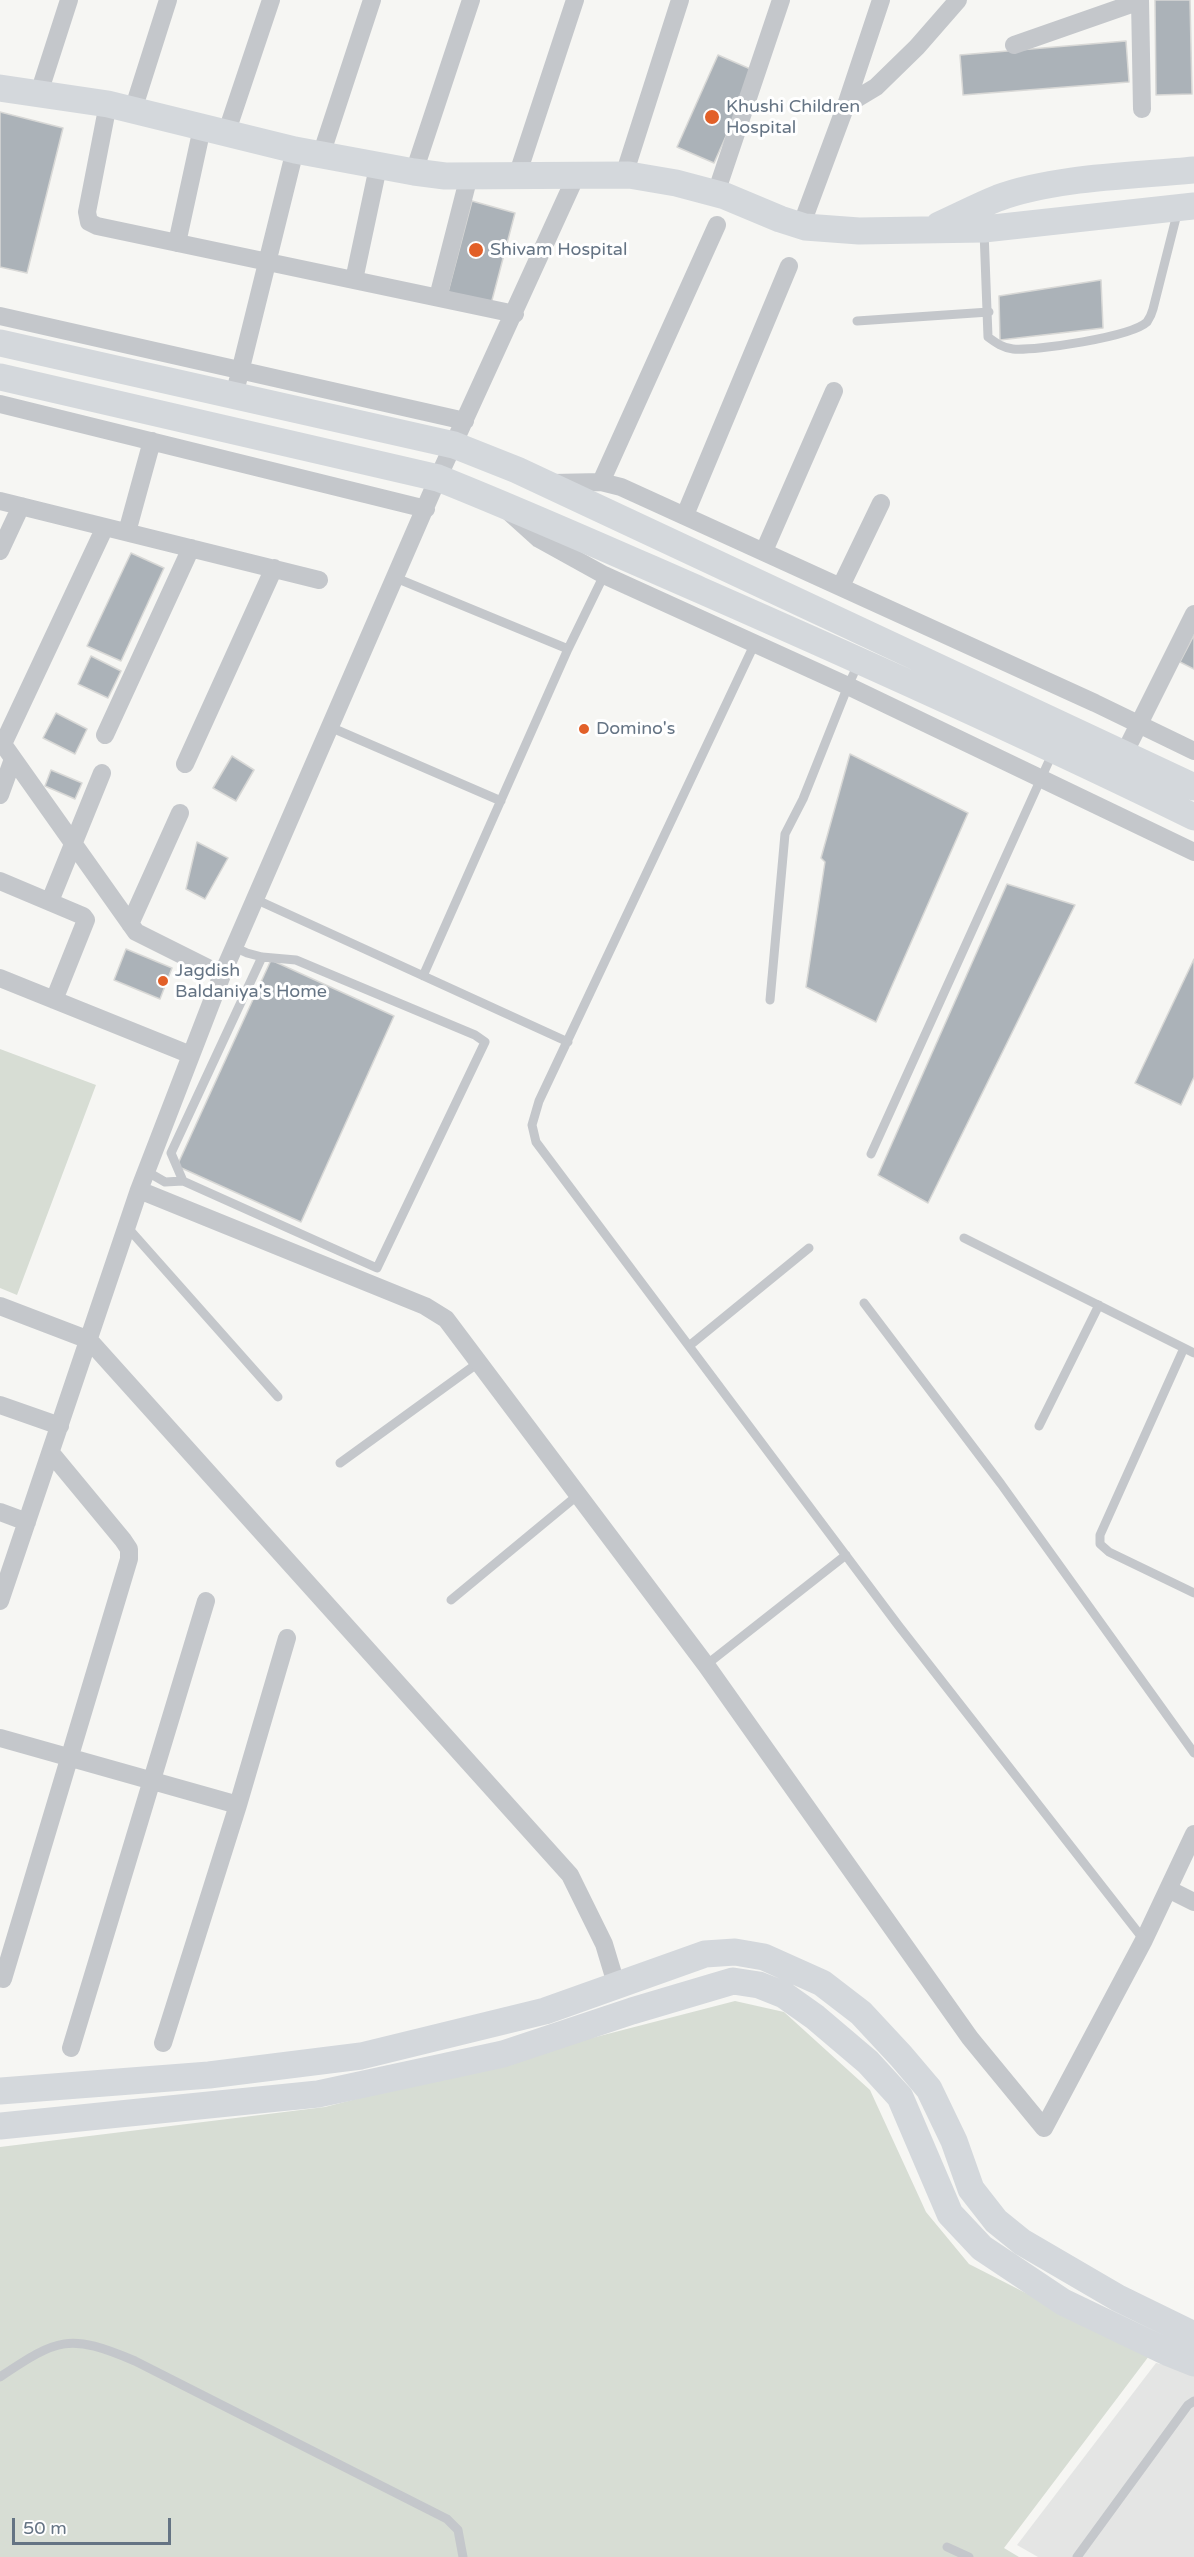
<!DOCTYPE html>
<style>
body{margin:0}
#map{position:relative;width:1194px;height:2557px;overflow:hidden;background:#f6f6f3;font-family:"Varela Round",sans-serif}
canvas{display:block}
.scale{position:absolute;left:12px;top:2518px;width:159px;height:27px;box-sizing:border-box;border:3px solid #657484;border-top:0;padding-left:8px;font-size:18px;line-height:21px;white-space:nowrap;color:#657484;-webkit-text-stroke:4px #fff;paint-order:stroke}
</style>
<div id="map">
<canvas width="1194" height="2557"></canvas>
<div class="scale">50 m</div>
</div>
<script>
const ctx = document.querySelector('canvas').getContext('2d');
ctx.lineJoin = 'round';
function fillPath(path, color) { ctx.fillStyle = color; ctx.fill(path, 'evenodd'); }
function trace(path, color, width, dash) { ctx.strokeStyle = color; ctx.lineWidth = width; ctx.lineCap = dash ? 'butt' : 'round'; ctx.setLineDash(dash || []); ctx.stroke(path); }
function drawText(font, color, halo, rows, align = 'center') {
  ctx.font = font + ' "Varela Round",sans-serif'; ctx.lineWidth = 6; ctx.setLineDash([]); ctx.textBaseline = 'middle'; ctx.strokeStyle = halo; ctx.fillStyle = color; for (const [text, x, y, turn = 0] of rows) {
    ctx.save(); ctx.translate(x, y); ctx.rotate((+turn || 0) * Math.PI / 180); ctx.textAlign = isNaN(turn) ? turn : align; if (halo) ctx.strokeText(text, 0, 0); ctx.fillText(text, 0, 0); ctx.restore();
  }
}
fillPath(new Path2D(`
 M1156,2363L1194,2371V2557H1038L1017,2545Z`), '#e4e5e4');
fillPath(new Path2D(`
 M0,1049L96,1085L17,1295L0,1288Z
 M735,2001L784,2012L870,2090L926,2212L969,2264L1149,2356L1004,2548L1019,2557H0V2147L325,2107Z`), '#d7ddd4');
const building = new Path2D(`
 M1155,0H1190L1192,94L1156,95Z
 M1126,41L1129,82L963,95L960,55Z
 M718,55L755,71L714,163L677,147Z
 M0,112L63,128L27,273L0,267Z
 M472,201L515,213L491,304L448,292Z
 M1101,280L1103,328L1000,340L999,296Z
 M131,553L164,568L121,661L87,646Z
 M1194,635V669L1180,662Z
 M91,656L121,671L108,698L78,684Z
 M56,713L87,729L75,754L43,738Z
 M850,754L968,813L876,1022L806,987L825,862L821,858Z
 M232,756L254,770L236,801L213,788Z
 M51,770L82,783L75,799L45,786Z
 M197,842L228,858L205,899L186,889Z
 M1007,884L1075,905L928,1203L878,1175Z
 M126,949L172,968L160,999L114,980Z
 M1194,959V1077L1181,1105L1135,1083Z
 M271,960L394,1016L301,1222L177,1166Z`);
fillPath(building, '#abb2b8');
trace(building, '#d8d8d6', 1.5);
trace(new Path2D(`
 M984,231L988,337C996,343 1003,348 1013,349C1036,351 1131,337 1147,322C1149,319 1152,313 1153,309L1178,210
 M857,321L989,312
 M396,578L568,649
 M755,643L539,1101L532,1125L536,1142L898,1625L1144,1940
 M330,727L501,801
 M255,899L568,1042
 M423,976L568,649L604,575
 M770,1000L785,834L803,799L848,686L859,662
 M871,1154L1053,752
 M146,1171L165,1182L183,1181L377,1268L485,1042L475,1035L296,960L262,957L247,953L234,947
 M183,1181L171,1153L262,957
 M128,1228L278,1397
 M964,1238L1194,1353
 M864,1303L1001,1484L1194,1753
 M689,1346L809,1248
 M1184,1348L1100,1535V1544L1109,1552L1194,1593
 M1039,1426L1099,1305
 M340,1463L478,1363
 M451,1600L578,1495
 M706,1665L846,1555
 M0,2377C58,2338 69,2333 135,2361L447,2519L458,2530L463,2557
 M947,2547L969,2557
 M1077,2557L1188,2405L1194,2401`), '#c4c7cb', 9);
trace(new Path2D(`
 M1140,0L1142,109
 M1014,45L1140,1
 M39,93L69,0
 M108,104L87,212L89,222L97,226L515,314
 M846,105L876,87L917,47L958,0
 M133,110L168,0
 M226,134L271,0
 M321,155L372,0
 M414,172L471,0
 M624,175L680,0
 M517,176L575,0
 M716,193L781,0
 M801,226L846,105L881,0
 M177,243L202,128
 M354,280L378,167
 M438,297L469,176
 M0,316L465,421
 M234,396L295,150
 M0,404L426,509
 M601,482L717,225
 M553,483L601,482L621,487L1095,703L1194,751
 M0,501L319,580
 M509,512L539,539L604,575L848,686L1194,852
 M685,515L789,266
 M127,532L152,441
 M0,551L21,506
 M764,551L834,391
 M841,586L881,503
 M105,735L191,548
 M0,740L136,932L222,975
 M3,744L105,527
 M1124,754L1194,614
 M185,764L274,568
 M0,795L13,759
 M0,881L83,916L86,920L54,1000
 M50,901L102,773
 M130,924L180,813
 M0,978L191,1055
 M139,1190L425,1306L446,1319L706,1665L970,2038L1044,2128L1144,1940L1194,1834
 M0,1306L89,1340L570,1875L604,1944L617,1987
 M0,1405L60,1426
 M0,1512L27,1522
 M0,1601L139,1190L222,975L438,478L576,176
 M0,1738L238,1805
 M1168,1889L1194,1902
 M3,1979L129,1559V1549L123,1540L51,1453
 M163,2043L238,1805L287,1638
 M71,2048L206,1601`), '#c4c7cb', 18);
trace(new Path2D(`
 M0,88L108,104L295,150L414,172L445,176L629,175L676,183L725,196L780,219L805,227L859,231L984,229L1194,206
 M939,225C959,216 978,206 998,198C1055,177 1133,176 1194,170
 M0,343L454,445L517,470L1194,787
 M0,377L438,478C526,513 613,552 700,590C866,663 1031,737 1194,817
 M0,2091L209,2075L361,2056L545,2011L705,1954L735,1952L764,1957L822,1983L861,2013L901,2056L929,2089L954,2141L971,2189L996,2221L1022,2242L1118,2298L1194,2335
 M0,2126L318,2094L503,2054L632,2011L733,1981L759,1985L784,1995L815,2017L868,2062L900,2097L950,2214L982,2248L1063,2302L1169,2353L1194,2363`), '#d4d8dc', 27);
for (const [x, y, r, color] of [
 [712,117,8,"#e26028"],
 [476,250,8,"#e26028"],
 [584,729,6,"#e26028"],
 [163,981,6,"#e26028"]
]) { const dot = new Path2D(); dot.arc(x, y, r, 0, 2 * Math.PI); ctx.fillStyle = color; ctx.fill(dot); trace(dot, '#fff', 2); }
drawText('18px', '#657484', '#fff', [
 ["Khushi Children",726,107],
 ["Hospital",726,128],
 ["Shivam Hospital",490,250],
 ["Domino's",596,729],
 ["Jagdish",175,971],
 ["Baldaniya's Home",175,992]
], 'left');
</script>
